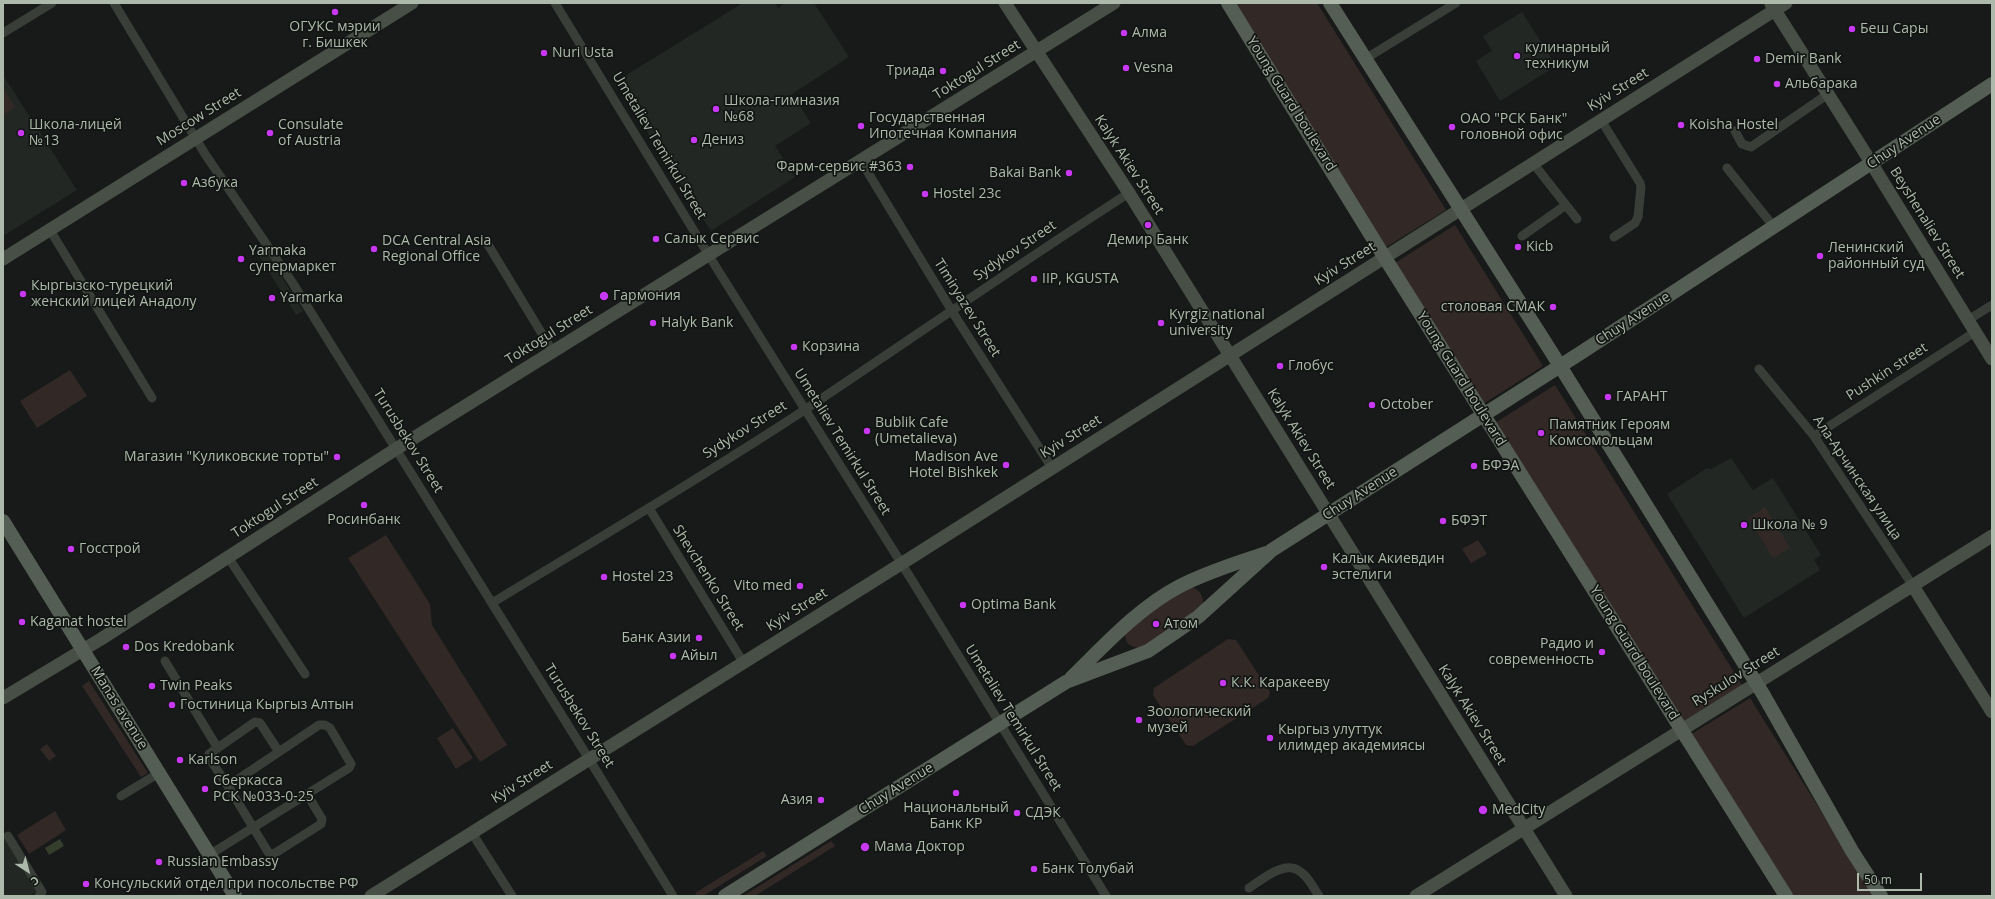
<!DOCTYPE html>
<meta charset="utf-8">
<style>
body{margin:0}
#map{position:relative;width:1995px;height:899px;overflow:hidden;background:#171a18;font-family:"Open Sans",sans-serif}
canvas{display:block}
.frame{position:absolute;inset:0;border:4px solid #adb9aa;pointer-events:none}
.north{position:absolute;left:8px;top:851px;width:40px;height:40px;-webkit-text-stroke:3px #121513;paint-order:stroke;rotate:144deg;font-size:11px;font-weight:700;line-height:16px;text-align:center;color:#adb9aa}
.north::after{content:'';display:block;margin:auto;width:14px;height:18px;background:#adb9aa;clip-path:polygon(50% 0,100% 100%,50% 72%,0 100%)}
.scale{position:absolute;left:1857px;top:873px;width:65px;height:18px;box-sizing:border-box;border:2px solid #adb9aa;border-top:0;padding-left:5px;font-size:12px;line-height:14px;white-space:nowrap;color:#adb9aa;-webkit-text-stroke:3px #121513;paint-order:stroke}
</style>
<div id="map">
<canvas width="1995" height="899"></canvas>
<div class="frame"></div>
<div class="north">С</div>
<div class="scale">50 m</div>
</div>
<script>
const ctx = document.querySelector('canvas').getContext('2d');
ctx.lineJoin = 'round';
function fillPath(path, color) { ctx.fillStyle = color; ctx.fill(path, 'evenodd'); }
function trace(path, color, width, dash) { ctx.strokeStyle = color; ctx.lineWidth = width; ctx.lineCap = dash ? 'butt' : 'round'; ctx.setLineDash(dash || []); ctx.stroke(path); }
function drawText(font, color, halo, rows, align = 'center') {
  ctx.font = font + ' "Open Sans",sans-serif'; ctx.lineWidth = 3.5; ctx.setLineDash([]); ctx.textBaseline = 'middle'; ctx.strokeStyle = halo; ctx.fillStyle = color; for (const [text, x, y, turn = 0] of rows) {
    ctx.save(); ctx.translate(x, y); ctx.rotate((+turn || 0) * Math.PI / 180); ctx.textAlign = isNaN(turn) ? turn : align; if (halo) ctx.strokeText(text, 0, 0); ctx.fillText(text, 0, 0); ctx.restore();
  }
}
fillPath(new Path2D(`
 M743,3H775L778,8L785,3H814L849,57L792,94L811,123L775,146L795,177L711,231L615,82Z
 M1522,12L1556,66L1500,101L1476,61L1492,51L1483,36Z
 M3,75L77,190L3,236Z
 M266,252L303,311L296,315L259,256Z
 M1731,458L1753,490L1773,478L1821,555L1814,560L1820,570L1744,618L1667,494L1707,468L1711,469Z
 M3,836L38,891L30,896H3Z`), '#232724');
fillPath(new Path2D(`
 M1233,3H1317L1446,210L1386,247Z
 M3,88L15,107L3,115Z
 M1455,225L1543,366L1483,404L1395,263Z
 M70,370L87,396L37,428L20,401Z
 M1555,385L1742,685L1682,722L1495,423Z
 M1765,507L1790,548L1773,558L1749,518Z
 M386,535L430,604L432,625L507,745L480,762L348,558Z
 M1478,540L1487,554L1471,563L1462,549Z
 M1190,587C1200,589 1205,597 1202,607L1146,646C1134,650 1122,645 1126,630L1185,588Z
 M1228,639L1236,640L1270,692L1268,698L1193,746L1186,745L1153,695L1154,688Z
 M89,681L148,773L141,777L82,686Z
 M1750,698L1874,896H1790L1690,735Z
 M453,728L473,758L456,769L437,738Z
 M47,744L56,756L49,761L40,749Z
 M55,811L66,830L29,854L17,835Z
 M831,841L835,846L755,896H743Z
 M763,851L767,856L703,896H697L695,893Z`), '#322927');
fillPath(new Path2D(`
 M60,839L64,846L49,855L45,848Z`), '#353e2d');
trace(new Path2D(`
 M114,3L205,154L292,282L589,759L673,896
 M555,3L716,267L913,582L1106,896
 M3,33L52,3
 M1365,59L1456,3
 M1601,120L1640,183L1641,187L1638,217L1635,223L1614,237
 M1735,131L1742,144L1751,147L1828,94
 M861,161L955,316L1052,468
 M1533,163L1577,219
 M1727,168L1774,227
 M50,230L152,398
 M1522,236L1566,205
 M487,243L553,352
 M1968,320L1992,305
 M1759,369L1814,436L1913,586
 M1814,436L1975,332
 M649,508L743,662
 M228,557L305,674
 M492,603C597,539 703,477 806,409C914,337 1020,263 1129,193
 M165,661L217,747
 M228,786L268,852L272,855L321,824L322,819L307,794
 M121,796L159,773
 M472,833L512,896
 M8,836L42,892L39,896
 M209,855L349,768L351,764L330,728L325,725H319L228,786L209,758V754L255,722L260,723L279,752
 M1249,888C1263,879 1286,858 1302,873C1309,878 1314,889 1319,896`), '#393f38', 9);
trace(new Path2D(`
 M1005,3L1129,193L1566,896
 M1771,4L1862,148L1992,359
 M3,259L412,3
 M1913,586L1992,712
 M3,698L101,639L396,449L1114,3
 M371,896L912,557L1786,3
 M1416,896L1992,536`), '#484f46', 13);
trace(new Path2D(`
 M1228,3L1385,258L1786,896
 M1330,3L1552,353L1763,694L1852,851L1881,896
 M3,521L235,896
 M1071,678C1105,645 1138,608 1180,586C1207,572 1237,563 1266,553
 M725,896L1066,682L1148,651L1198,617L1272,550L1582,352L1992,84`), '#555e54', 14);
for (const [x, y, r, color] of [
 [335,12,4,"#c837f2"],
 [1852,29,4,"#c837f2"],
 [1124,33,4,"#c837f2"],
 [544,53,4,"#c837f2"],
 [1517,56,4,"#c837f2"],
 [1757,59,4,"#c837f2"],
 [1126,68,4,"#c837f2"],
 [943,71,4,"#c837f2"],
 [1777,84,4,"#c837f2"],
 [716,109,4,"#c837f2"],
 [1681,125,4,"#c837f2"],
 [861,126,4,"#c837f2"],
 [1452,127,4,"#c837f2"],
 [21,133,4,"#c837f2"],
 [270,133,4,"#c837f2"],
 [694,140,4,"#c837f2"],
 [910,167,4,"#c837f2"],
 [1069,173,4,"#c837f2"],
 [184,183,4,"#c837f2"],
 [925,194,4,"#c837f2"],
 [1148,225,4,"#c837f2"],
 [656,239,4,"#c837f2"],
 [1518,247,4,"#c837f2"],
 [374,249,4,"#c837f2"],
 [1820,256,4,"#c837f2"],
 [241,259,4,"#c837f2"],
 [1034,279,4,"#c837f2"],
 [23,294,4,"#c837f2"],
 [604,296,5,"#c837f2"],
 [272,298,4,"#c837f2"],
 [1553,307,4,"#c837f2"],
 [653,323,4,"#c837f2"],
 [1161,323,4,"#c837f2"],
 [794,347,4,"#c837f2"],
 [1280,366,4,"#c837f2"],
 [1608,397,4,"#c837f2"],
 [1372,405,4,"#c837f2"],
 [867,431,4,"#c837f2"],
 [1541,433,4,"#c837f2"],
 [337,457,4,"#c837f2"],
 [1006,465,4,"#c837f2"],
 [1474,466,4,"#c837f2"],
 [364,505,4,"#c837f2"],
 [1443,521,4,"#c837f2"],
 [1744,525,4,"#c837f2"],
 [71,549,4,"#c837f2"],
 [1324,567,4,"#c837f2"],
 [604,577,4,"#c837f2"],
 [800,586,4,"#c837f2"],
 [963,605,4,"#c837f2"],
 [22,622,4,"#c837f2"],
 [1156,624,4,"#c837f2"],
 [699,638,4,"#c837f2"],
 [126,647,4,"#c837f2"],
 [1602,652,4,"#c837f2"],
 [673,656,4,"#c837f2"],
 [1223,683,4,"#c837f2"],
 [152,686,4,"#c837f2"],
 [172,705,4,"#c837f2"],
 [1139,720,4,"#c837f2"],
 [1270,738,4,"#c837f2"],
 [180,760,4,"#c837f2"],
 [205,789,4,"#c837f2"],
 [956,793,4,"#c837f2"],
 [821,800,4,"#c837f2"],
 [1483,810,5,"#c837f2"],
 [1017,813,4,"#c837f2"],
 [865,847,5,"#c837f2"],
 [159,862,4,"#c837f2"],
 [1034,869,4,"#c837f2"],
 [86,884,4,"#c837f2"]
]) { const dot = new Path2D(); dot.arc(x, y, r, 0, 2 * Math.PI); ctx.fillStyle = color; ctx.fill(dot); trace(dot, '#121513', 1.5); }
drawText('14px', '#adb9aa', '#121513', [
 ["ОГУКС мэрии",335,27,"center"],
 ["г. Бишкек",335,43,"center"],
 ["Беш Сары",1860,29],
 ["Алма",1132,33],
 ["кулинарный",1525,48],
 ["техникум",1525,64],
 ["Nuri Usta",552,53],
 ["Demir Bank",1765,59],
 ["Vesna",1134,68],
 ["Триада",935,71,"right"],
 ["Альбарака",1785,84],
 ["Школа-гимназия",724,101],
 ["№68",724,117],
 ["Государственная",869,118],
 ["Ипотечная Компания",869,134],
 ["ОАО \"РСК Банк\"",1460,119],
 ["головной офис",1460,135],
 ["Школа-лицей",29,125],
 ["№13",29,141],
 ["Consulate",278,125],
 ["of Austria",278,141],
 ["Koisha Hostel",1689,125],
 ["Дениз",702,140],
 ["Фарм-сервис #363",902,167,"right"],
 ["Bakai Bank",1061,173,"right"],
 ["Азбука",192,183],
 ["Hostel 23c",933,194],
 ["Салык Сервис",664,239],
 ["Демир Банк",1148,240,"center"],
 ["DCA Central Asia",382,241],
 ["Regional Office",382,257],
 ["Kicb",1526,247],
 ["Ленинский",1828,248],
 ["районный суд",1828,264],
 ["Yarmaka",249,251],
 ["супермаркет",249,267],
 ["IIP, KGUSTA",1042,279],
 ["Кыргызско-турецкий",31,286],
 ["женский лицей Анадолу",31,302],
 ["Гармония",613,296],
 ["Yarmarka",280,298],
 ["столовая СМАК",1545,307,"right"],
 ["Kyrgiz national",1169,315],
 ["university",1169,331],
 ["Halyk Bank",661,323],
 ["Корзина",802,347],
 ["Глобус",1288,366],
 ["ГАРАНТ",1616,397],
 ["October",1380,405],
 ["Bublik Cafe",875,423],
 ["(Umetalieva)",875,439],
 ["Памятник Героям",1549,425],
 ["Комсомольцам",1549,441],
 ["Магазин \"Куликовские торты\"",329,457,"right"],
 ["Madison Ave",998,457,"right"],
 ["Hotel Bishkek",998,473,"right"],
 ["БФЭА",1482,466],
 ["Росинбанк",364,520,"center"],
 ["БФЭТ",1451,521],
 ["Школа № 9",1752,525],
 ["Госстрой",79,549],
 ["Калык Акиевдин",1332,559],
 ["эстелиги",1332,575],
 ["Hostel 23",612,577],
 ["Vito med",792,586,"right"],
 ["Optima Bank",971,605],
 ["Kaganat hostel",30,622],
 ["Атом",1164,624],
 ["Банк Азии",691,638,"right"],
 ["Радио и",1594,644,"right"],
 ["современность",1594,660,"right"],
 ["Dos Kredobank",134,647],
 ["Айыл",681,656],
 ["К.К. Каракееву",1231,683],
 ["Twin Peaks",160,686],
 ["Гостиница Кыргыз Алтын",180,705],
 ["Зоологический",1147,712],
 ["музей",1147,728],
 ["Кыргыз улуттук",1278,730],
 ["илимдер академиясы",1278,746],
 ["Karlson",188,760],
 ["Сберкасса",213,781],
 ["РСК №033-0-25",213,797],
 ["Азия",813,800,"right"],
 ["Национальный",956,808,"center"],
 ["Банк КР",956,824,"center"],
 ["MedCity",1492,810],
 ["СДЭК",1025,813],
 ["Мама Доктор",874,847],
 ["Russian Embassy",167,862],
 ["Банк Толубай",1042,869],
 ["Консульский отдел при посольстве РФ",94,884]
], 'left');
drawText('14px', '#adb9aa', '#121513', [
 ["Toktogul Street",977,70,-32],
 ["Kyiv Street",1618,90,-32],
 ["Young Guard boulevard",1291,104,58],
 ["Moscow Street",199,117,-32],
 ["Chuy Avenue",1904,142,-34],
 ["Umetaliev Temirkul Street",659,146,59],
 ["Kalyk Akiev Street",1129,165,57],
 ["Beyshenaliev Street",1927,223,58],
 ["Sydykov Street",1015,251,-34],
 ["Kyiv Street",1345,264,-32],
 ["Timiryazev Street",967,308,58],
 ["Chuy Avenue",1633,319,-33],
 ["Toktogul Street",549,335,-32],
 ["Pushkin street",1887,372,-33],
 ["Young Guard boulevard",1461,379,58],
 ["Sydykov Street",745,430,-32],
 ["Kyiv Street",1071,437,-32],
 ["Kalyk Akiev Street",1301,439,58],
 ["Turusbekov Street",408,441,58],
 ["Umetaliev Temirkul Street",842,442,58],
 ["Ала-Арчинская улица",1857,478,56],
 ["Chuy Avenue",1360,494,-33],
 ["Toktogul Street",275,508,-33],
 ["Shevchenko Street",708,578,58],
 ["Kyiv Street",797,610,-32],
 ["Young Guard boulevard",1634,653,58],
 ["Ryskulov Street",1736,677,-32],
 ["Manas avenue",119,708,58],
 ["Kalyk Akiev Street",1472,715,58],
 ["Turusbekov Street",579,716,58],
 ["Umetaliev Temirkul Street",1013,718,58],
 ["Kyiv Street",522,782,-32],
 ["Chuy Avenue",896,789,-32]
]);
</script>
